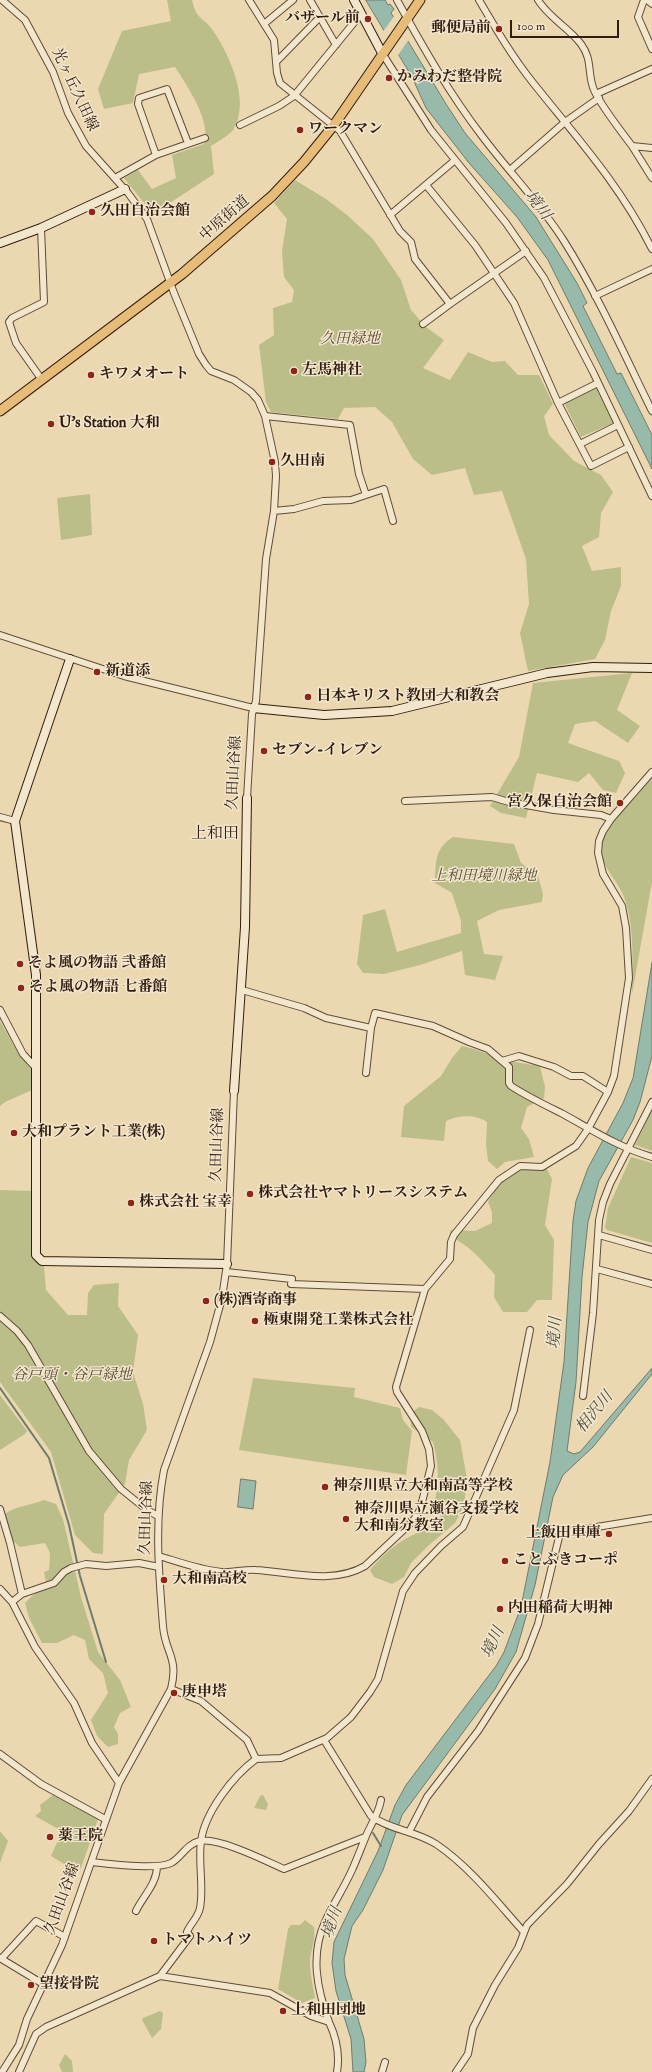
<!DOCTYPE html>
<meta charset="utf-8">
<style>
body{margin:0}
#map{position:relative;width:652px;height:2072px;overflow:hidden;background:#ebd8b1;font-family:"IM FELL Double Pica",serif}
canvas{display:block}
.scale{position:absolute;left:510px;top:20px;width:109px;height:18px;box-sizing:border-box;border:2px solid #321c10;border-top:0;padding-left:5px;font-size:12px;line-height:14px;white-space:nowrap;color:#321c10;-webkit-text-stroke:3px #f2e6cc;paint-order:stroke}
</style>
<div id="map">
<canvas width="652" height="2072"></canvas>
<div class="scale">100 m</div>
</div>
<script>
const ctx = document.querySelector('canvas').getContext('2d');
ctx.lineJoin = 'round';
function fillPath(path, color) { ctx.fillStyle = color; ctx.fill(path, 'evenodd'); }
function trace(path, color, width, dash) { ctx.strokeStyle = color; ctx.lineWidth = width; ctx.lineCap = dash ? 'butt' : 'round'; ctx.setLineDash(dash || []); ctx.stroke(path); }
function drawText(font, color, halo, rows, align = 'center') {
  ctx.font = font + ' "IM FELL Double Pica","Noto Serif JP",serif'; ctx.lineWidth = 3; ctx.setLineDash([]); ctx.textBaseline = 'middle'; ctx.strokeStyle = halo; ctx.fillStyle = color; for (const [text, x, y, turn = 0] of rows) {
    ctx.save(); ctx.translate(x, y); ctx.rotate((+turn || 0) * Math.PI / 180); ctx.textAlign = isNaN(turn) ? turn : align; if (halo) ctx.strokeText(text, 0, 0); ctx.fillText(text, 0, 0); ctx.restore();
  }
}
fillPath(new Path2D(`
 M167,0H192C197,22 204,16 214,32C230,56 251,102 233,130C228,136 217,142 211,146L214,174L153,214L124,178L138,170L152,189L176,178L172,155L204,144C205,139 206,133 205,128C203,110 185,82 175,67L139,74L133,103L104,109L98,89L122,31L171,21Z
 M295,180L326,199L347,215L373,239L401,280L411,310L426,327L444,340L423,368L450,380L468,352L492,362L505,361L518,375H539L553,404L544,416L549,435L574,461L601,475L613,492L601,513L599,537L582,546L592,571L621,567V586L611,611L605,640L595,659L528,671L520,633L529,604L526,559L502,491L474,495L465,468L432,475L413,459L392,422L375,407L344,408L338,419L271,412L266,402L259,345L274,335L273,308L292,302L294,290L284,277L282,251L287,219L274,203Z
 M596,388L613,423L581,437L564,403Z
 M90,494L92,535L61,540L57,498Z
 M632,673L617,710L640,726L628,743L595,721L575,724L568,743L619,761L625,773L616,793L603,790L589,773L578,782L537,773L526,818L501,813L490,806L519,757L533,683Z
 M652,777V882L632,994C632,964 635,929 625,900C620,884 607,873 602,857C595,831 636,795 652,777Z
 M453,837L514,844L521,863L538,876L543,894L542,902L499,910L477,921L484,954L503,956L495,980L465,975L462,951L420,965L384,974L363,973L357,964L363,915L385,909L397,952L461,933V921L452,893L435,883C436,862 434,849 453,837Z
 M0,1021L14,1046L32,1071V1090L5,1102L0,1106Z
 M462,1046L474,1049L508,1061L540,1066L545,1087L544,1098L527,1107L521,1128L529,1139L534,1157L505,1162L497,1169L488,1161L486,1145L487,1122C476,1114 458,1115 446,1121L444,1141L401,1137L404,1106L441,1076L452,1058Z
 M652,1110V1151L635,1145Z
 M631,1157L652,1163V1243L607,1230L605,1228L608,1208Z
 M546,1167L552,1179L545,1225L554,1240L552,1300H537L527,1312H503L494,1297L495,1275C481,1259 469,1245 449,1236L451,1230L475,1231L492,1223V1212L488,1202L499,1182L519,1169Z
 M0,1190L33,1191V1253L44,1266L46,1290L68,1315H87L88,1293L94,1285L119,1283L118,1306L138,1335L133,1372L143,1404L147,1430L129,1460L125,1484L104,1514L103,1554L93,1553L75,1535L51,1452L0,1382Z
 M253,1378L355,1388L354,1397L400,1408L403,1420L412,1431L406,1475L239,1450Z
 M0,1395L27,1431L25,1434L0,1450Z
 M419,1407L432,1410L443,1419L460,1440L467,1479L464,1506L455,1523L428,1546L411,1563L404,1577L392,1584L374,1577L370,1570C379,1559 390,1549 402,1541C418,1531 438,1527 445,1508L435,1500C440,1480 438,1461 433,1442L411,1427L410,1414Z
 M44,1500L56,1504L63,1519L81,1597L98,1652L120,1680L131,1707L120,1713L114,1727L118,1734V1744L108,1747L97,1736L91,1720L108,1693L103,1673L89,1659L85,1640L74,1635L57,1643H42L29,1618L25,1603L33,1595L47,1588L44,1572L49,1570L50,1553L45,1543L20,1547L12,1540L5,1514C15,1506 32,1505 44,1500Z
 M53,1795L98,1819L81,1868L64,1864L51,1856L62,1831L35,1816L41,1811L40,1805Z
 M263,1795L268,1804L266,1810L254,1808L260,1796Z
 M0,1831L8,1841L0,1863Z
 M305,1920L314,1927C316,1938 311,1950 310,1961C310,1974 313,1986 315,1998L302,2003L278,1989L288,1929L291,1925H300Z
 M160,2011L163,2013L161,2029L152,2038L142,2020L143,2018Z
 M65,2054L72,2061L73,2072H62L59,2065Z`), '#bbbe89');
const water = new Path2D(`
 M366,0H385L388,5L390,4L394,9L391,13L446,104L465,133L536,217L577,283L587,303L583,306L617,374L621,373L652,435V469L548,260L517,217L469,163L426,108L412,77Z
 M652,963V1056L640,1102L633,1120L599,1181L588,1222L582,1277L576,1382L567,1451L574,1454L580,1452L652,1368V1374L593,1447L563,1475L553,1497L535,1585L516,1652L495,1689L402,1815L383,1870L363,1910L352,1926L344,1959L345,1975L364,2039L366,2062L364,2072H353L351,2039L336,1991L332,1963L334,1942L378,1851L395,1805L406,1785L496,1666L504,1652L521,1607L550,1462L564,1362L573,1221L576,1201L588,1168L623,1103L633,1078Z
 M241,1479L256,1481L253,1509L238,1507Z`);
fillPath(water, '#98baab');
trace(water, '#6f7b6d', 1);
fillPath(new Path2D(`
 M395,15L409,39L397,57L382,33Z`), '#ebd8b1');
trace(new Path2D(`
 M0,1388L49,1458L69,1525L80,1576L106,1662
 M373,1833L381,1846`), '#6f7b6d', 2);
const street = new Path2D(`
 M2,0L25,20L53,72L68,113L86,146L128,193L147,219L174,293L199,354L206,365L211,371L234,380L251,392L258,400L265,416L275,462L276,476L274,511L266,559L256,701L252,714L247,798
 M249,0L274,40L277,73L280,83L340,131L400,231L411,242L415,259L450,304L526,251
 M310,0L336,45
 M397,0C423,47 449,93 482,136C509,172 540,203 564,241C598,295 624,354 652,411
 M479,0C496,29 513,58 534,84C578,139 620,185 652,249
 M538,0C549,18 568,27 581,44C593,60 587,74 594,90C601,106 621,131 632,146L652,148
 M644,0L638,17L652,49
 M647,0L652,4
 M264,24L293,0
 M382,53L431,130L506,223L544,278L593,372L652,496
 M277,61L320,17
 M596,94L652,69
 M240,125L279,106L294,96L361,14
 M632,146L652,178
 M156,155L138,104L139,98L167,89L188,143
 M510,170L565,122L599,98
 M115,178L156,155L205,138
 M426,185L475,245L514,303L558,403L591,466L629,447
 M390,215L454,161
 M41,228L44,302L12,318L9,322L16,343L42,380
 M595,296L652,269
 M423,324L450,304
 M558,403L598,383
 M265,416L350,425L359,474L366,495
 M580,444L618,425
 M274,511L294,509L323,501L351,500L384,489L393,521
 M0,635L124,676L253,708
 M405,801L492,797L509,802L554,810L601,815L611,819
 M0,817L15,821
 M242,990L304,1008L326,1018L371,1028L375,1013L433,1026L469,1042L488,1049L502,1061L519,1056L554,1067L571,1076H583L608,1092
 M0,1010L23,1054L36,1068
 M502,1061L509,1067V1083L511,1086C528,1097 545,1105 563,1114C592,1130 620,1148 652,1157
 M366,1073L371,1028
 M599,1235L652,1250
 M597,1269L652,1284
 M226,1272L292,1279L291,1284L425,1289
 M0,1316L17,1331L28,1345L89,1451L121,1489L147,1510L158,1516
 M583,1396L593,1313L599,1220L603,1202L610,1184L652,1102
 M0,1509L10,1543L22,1594
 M159,1556C179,1562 200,1570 222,1572C233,1573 244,1569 256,1570C290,1572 333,1585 365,1566L413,1521L420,1510L431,1466L429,1449L422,1431L397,1392L396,1387L425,1289L450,1259L451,1242L454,1235L499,1180L520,1166L542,1167L576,1146L588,1129L608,1092L614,1076L629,978L626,928L622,906L603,874L598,853L599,841L603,831L611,819L652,772
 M0,1589L12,1602L35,1647L74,1703L92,1743L119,1783
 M12,1602L22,1594L54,1583L64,1572L71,1568L86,1564L106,1566L139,1563L159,1567
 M171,1689L201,1701L247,1740L256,1759
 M324,1740L371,1816C390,1830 416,1831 436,1844C470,1867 496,1901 523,1931
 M0,1754L41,1784L105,1819
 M409,1832L427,1797L478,1731L525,1658L538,1624L560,1533L652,1518
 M92,1862C109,1864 157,1870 171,1863C182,1857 186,1844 200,1841C218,1837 266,1861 284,1869L365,1837
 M136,1911C143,1896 157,1884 157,1866
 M0,1958L43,1984
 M2,1958L36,1921L65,1937
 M160,1976L190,1936L187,1932C190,1924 198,1918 200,1908C204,1887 198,1863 201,1841C205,1812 233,1776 256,1759L281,1758L327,1738L351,1717L370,1692L378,1679L403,1591L415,1573L441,1546L463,1527L514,1410L530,1330
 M329,2022C317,1989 310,1955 325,1922C333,1904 344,1888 352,1870C357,1859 361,1848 366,1836C371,1824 379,1813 381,1800
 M2,2072L19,2045L27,2019L62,1945L119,1783L171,1689C179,1657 165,1653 163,1626C159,1575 154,1521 164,1470L210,1342L222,1298L227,1264L234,1091
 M19,2072L36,2034L46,2027L160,1976L270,1993L311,2016L329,2022C337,2039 340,2054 337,2072
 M382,2072L385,2062
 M456,2072L468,2054L473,2028L495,1985L518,1948L527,1925L567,1884L599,1844L629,1811L652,1779`);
const secondary = new Path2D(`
 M354,0L382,53
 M0,243L41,228L125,189
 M70,659L15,821L36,975V1255L42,1261L227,1264
 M253,708L324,715L392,711L547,673L593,667L652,668
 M234,1091L245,927L247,798`);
const primary = new Path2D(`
 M0,411L182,274L272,196L304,162L334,125L420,0`);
trace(street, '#604b38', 8);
trace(secondary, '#321c10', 10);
trace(primary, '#321c10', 11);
trace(street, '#f2e6cc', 6);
trace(secondary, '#f2e6cc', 8);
trace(primary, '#e6bc78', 9);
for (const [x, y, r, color] of [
 [368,19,4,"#8f2418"],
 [499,29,4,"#8f2418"],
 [389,78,4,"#8f2418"],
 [300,130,4,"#8f2418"],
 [92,212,4,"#8f2418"],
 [294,371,4,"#8f2418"],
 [91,375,4,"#8f2418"],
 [51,424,4,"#8f2418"],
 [272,462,4,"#8f2418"],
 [97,672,4,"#8f2418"],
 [308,697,4,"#8f2418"],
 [264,751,4,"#8f2418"],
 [620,803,4,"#8f2418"],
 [20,964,4,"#8f2418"],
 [21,988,4,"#8f2418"],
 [14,1133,4,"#8f2418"],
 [250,1194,4,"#8f2418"],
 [131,1203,4,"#8f2418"],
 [206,1301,4,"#8f2418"],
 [255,1321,4,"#8f2418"],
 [325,1487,4,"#8f2418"],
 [346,1519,4,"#8f2418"],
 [609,1534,4,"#8f2418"],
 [505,1561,4,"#8f2418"],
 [164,1580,4,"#8f2418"],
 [500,1609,4,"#8f2418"],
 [174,1693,4,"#8f2418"],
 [50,1837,4,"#8f2418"],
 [154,1941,4,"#8f2418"],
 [31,1985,4,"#8f2418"],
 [283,2011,4,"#8f2418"]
]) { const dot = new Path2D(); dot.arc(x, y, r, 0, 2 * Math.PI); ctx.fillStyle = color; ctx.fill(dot); trace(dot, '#f2e6cc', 1.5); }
drawText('bold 15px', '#321c10', '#f2e6cc', [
 ["バザール前",360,19,"right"],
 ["郵便局前",491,29,"right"],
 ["かみわだ整骨院",397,78],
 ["ワークマン",308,130],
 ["久田自治会館",100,212],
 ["左馬神社",302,371],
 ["キワメオート",99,375],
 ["U’s Station 大和",59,424],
 ["久田南",280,462],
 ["新道添",105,672],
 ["日本キリスト教団 大和教会",316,697],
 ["セブン-イレブン",272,751],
 ["宮久保自治会館",612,803,"right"],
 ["そよ風の物語 弐番館",28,964],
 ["そよ風の物語 七番館",29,988],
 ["大和プラント工業(株)",22,1133],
 ["株式会社ヤマトリースシステム",258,1194],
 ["株式会社 宝幸",139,1203],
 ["(株)酒寄商事",214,1301],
 ["極東開発工業株式会社",263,1321],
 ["神奈川県立大和南高等学校",333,1487],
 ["神奈川県立瀬谷支援学校",354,1510],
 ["大和南分教室",354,1527],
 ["上飯田車庫",601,1534,"right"],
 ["ことぶきコーポ",513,1561],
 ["大和南高校",172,1580],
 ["内田稲荷大明神",508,1609],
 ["庚申塔",182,1693],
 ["薬王院",58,1837],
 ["トマトハイツ",162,1941],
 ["望接骨院",39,1985],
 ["上和田団地",291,2011]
], 'left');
drawText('15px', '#321c10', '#f2e6cc', [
 ["光ヶ丘久田線",74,90,65],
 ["中原街道",225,219,-41],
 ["久田山谷線",235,773,-87],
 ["久田山谷線",218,1145,-88],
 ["久田山谷線",147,1518,-88],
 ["久田山谷線",63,1899,-70]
]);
drawText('italic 15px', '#5b4d34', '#f2e6cc', [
 ["久田緑地",350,340],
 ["上和田境川緑地",484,877],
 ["谷戸頭・谷戸緑地",72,1376]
]);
drawText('italic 16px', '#514b3e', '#f2e6cc', [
 ["境川",537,206,52],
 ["境川",556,1333,-86],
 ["相沢川",595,1413,-50],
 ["境川",494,1643,-65],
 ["境川",333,1923,-70]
]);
drawText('16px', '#321c10', '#f2e6cc', [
 ["上和田",215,835]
]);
</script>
